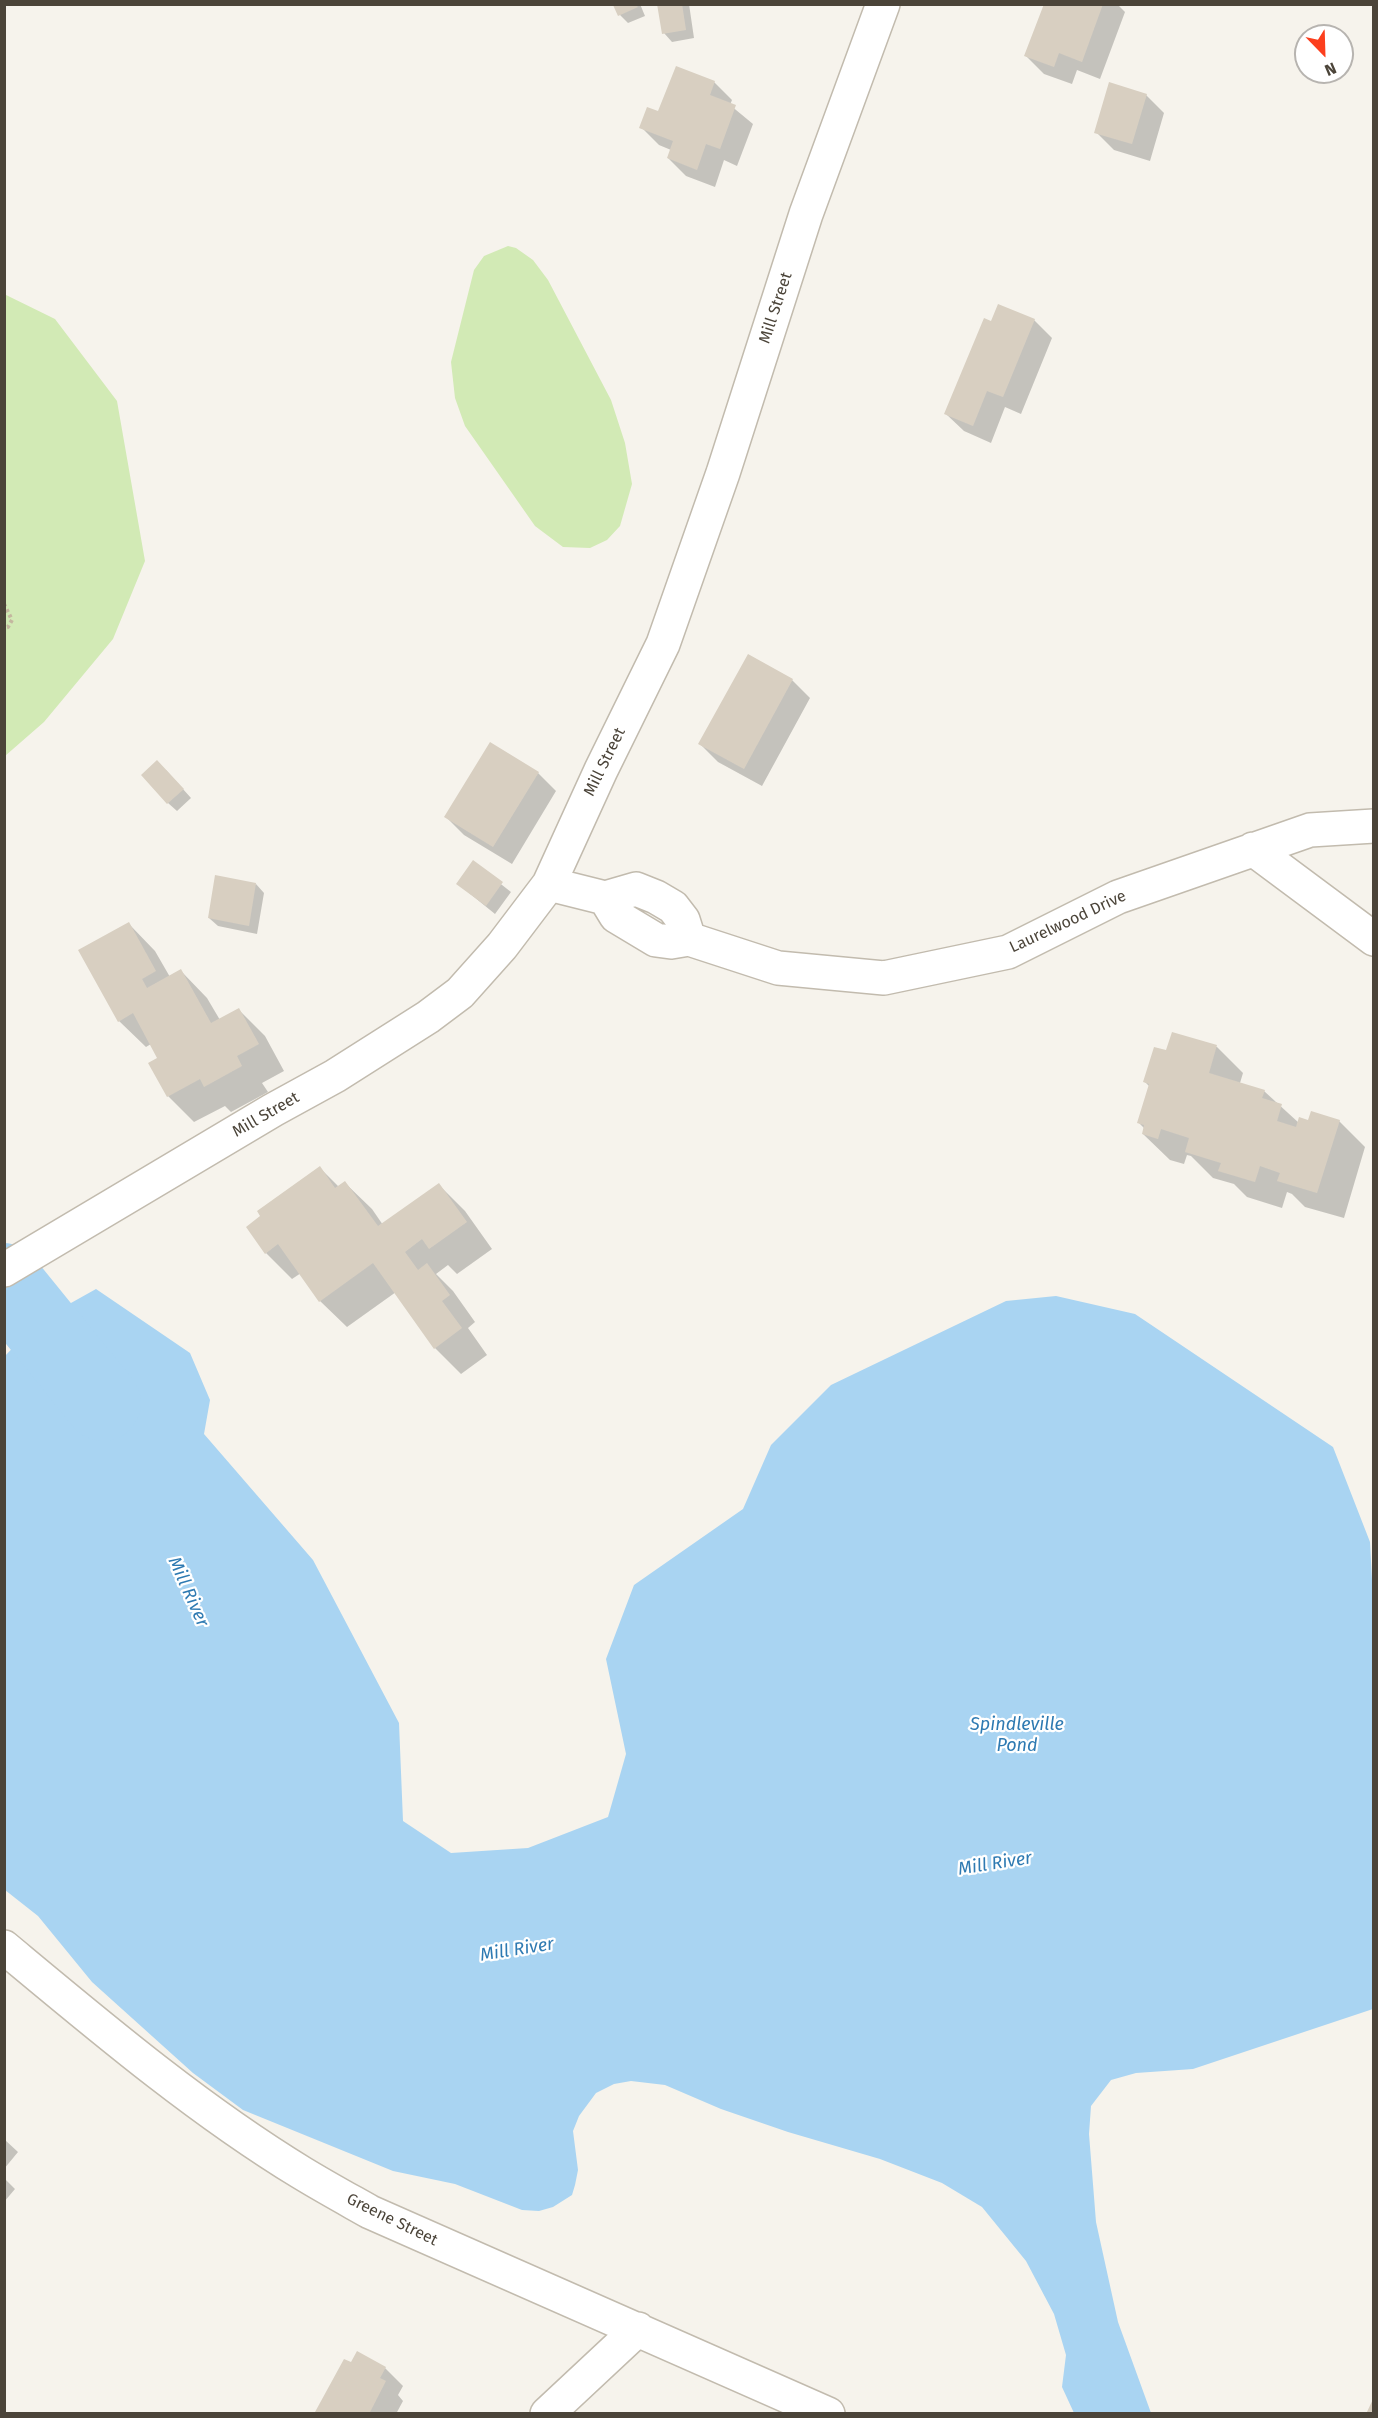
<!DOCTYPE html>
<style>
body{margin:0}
#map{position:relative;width:1378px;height:2418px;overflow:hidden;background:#f6f3ec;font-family:"Fira Sans",sans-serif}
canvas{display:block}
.frame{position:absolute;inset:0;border:6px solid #4b4439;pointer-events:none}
.north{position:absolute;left:1294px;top:24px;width:60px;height:60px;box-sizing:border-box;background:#fff;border:2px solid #b7b4b0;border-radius:50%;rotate:157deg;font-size:16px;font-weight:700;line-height:24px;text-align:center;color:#4b4439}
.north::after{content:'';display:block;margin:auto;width:21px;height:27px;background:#fc3f1d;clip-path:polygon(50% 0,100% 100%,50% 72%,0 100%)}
</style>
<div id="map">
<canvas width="1378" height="2418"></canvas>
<div class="frame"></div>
<div class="north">N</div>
</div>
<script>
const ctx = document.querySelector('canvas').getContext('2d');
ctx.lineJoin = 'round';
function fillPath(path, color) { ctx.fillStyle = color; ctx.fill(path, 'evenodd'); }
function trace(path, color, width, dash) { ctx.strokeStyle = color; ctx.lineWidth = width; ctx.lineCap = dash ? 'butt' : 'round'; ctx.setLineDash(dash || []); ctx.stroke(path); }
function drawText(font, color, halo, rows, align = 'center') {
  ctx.font = font + ' "Fira Sans",sans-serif'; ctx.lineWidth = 4.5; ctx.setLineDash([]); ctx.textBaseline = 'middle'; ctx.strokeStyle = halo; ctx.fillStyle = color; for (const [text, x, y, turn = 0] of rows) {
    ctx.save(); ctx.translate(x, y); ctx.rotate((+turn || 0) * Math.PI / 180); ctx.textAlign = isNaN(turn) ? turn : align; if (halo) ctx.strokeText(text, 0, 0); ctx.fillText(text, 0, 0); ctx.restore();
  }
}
fillPath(new Path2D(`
 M508,246L516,248L533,260L548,280L611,400L625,443L632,484L620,526L607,540L590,548L563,547L535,526L465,426L455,398L451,362L474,270L484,256Z
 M4,294L55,319L117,401L145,561L113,639L44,722L5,756Z`), '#d2eab5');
fillPath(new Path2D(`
 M96,1289L190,1353L210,1400L204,1434L313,1560L399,1723L403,1821L451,1853L528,1848L608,1817L626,1754L606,1659L634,1585L743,1509L771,1445L831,1385L1006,1301L1056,1296L1135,1314L1333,1447L1370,1542L1374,1618L1373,2009L1193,2069L1136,2073L1111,2080L1091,2106L1089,2134L1096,2222L1118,2322L1151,2413H1074L1062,2387L1066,2355L1054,2314L1026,2261L982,2207L942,2183L880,2159L788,2132L721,2109L665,2085L631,2081L614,2084L596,2093L579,2116L573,2131L578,2170L575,2185L572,2195L553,2207L539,2211L522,2210L455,2184L393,2171L243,2110L193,2073L92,1982L38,1916L5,1890V1356L37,1322Z`), '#a9d4f2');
fillPath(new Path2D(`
 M615,4H640L645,16L628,23L620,15Z
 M659,4H689L694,38L672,42L664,33Z
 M1045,4H1117L1125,12L1100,79L1077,70L1072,84L1044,74L1026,56Z
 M714,82L732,100L730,105L753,124L737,166L724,160L715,187L686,176L668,158L671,150L659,145L641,127L659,113Z
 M1146,95L1164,113L1150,161L1114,150L1096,132Z
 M1034,320L1052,338L1021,414L1005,407L991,443L964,431L946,414L992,323Z
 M792,680L810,698L762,786L718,762L700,744Z
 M166,770L191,798L177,811L168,803Z
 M538,773L556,791L512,864L464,835L446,817Z
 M474,863L511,892L495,914L458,884Z
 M256,884L264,893L257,934L218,926L209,918Z
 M129,924L155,951L170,977L181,971L207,998L220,1020L238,1009L265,1036L284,1071L262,1083L268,1092L231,1112L225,1106L194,1122L168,1096L160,1059L151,1044L146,1047L119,1021Z
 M1173,1034L1217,1047L1243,1073L1240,1083L1264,1091L1299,1123L1339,1121L1365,1147L1344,1218L1305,1207L1292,1194L1287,1192L1282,1208L1247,1197L1234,1184L1213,1178L1191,1156L1187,1155L1184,1164L1170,1160L1143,1134L1145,1129L1139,1123L1150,1087L1145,1082L1167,1052Z
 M320,1168L339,1187L345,1183L372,1209L383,1225L439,1185L465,1211L492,1249L457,1274L448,1265L436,1274L453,1291L475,1322L468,1328L487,1355L461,1374L435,1348L396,1292L347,1327L320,1301L301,1273L292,1279L266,1253Z
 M4,2139L18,2152L4,2169Z
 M4,2178L15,2189L4,2202Z
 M352,2364L385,2368L403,2386L398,2395L403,2401L396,2414L317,2412Z`), '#0003');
trace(new Path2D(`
 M4,1281L103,1403`), '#a9d4f2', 76);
fillPath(new Path2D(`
 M657,4H682L686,30L662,34Z
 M1044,4H1103L1082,62L1059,53L1054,67L1024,56Z
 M613,5H636L638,7L618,16Z
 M676,66L715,81L710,95L736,105L720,149L706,144L697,170L667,158L673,141L639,128L647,107L658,111Z
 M1109,82L1147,94L1132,144L1094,133Z
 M998,304L1035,319L1003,397L987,391L973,426L944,414L984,318L991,321Z
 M748,654L793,679L744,769L698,744Z
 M490,742L539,772L493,847L444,817Z
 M157,760L184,789L167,804L141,775Z
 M473,860L503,882L486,906L456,884Z
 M215,875L256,883L249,926L208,918Z
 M129,922L156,971L142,979L147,988L181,969L211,1023L239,1008L259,1044L237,1056L242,1066L204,1087L200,1079L167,1097L148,1063L157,1058L133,1013L118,1022L78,950Z
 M1172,1032L1217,1045L1209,1073L1265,1090L1262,1098L1282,1104L1277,1121L1296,1127L1299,1117L1308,1120L1311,1111L1340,1120L1317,1193L1277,1181L1280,1173L1260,1166L1255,1182L1218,1171L1221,1163L1185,1152L1189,1138L1161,1129L1158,1139L1142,1134L1144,1125L1137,1123L1149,1084L1143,1082L1154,1047L1166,1050Z
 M320,1166L335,1188L345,1181L378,1226L439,1183L467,1222L429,1249L422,1239L405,1252L418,1270L427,1263L450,1295L442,1301L462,1328L434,1349L373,1263L319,1302L278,1244L265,1254L246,1227L260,1216L257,1211Z
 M357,2351L386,2367L380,2378L386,2381L369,2414L315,2412L344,2359L351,2362Z
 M1374,2397V2414H1366Z`), '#d8cfc1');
const minor = new Path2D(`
 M1253,849L1374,939
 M549,884L605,898L636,889L656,897L673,907L683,920L689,939
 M605,898L616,916L656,940L671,942L689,939L778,968L884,978L1008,952L1118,897L1310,830L1374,826
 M4,1270L273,1110L335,1076L428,1017L460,993L502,946L549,884L601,770L663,644L723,473L806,214L883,4
 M4,1947C99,2026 197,2109 302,2173C325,2187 347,2199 370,2212L828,2414
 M547,2414L638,2329`);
trace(minor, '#c2bbae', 36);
trace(new Path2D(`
 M4,604L12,620L8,627L4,628`), '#c4b79f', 4, [3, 3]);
trace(minor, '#fff', 33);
drawText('16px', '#4b4439', '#fff', [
 ["Mill Street",776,308,-72],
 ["Mill Street",605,762,-64],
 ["Laurelwood Drive",1068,922,-25],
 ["Mill Street",266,1115,-30],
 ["Greene Street",392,2220,26]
]);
drawText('italic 18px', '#2e7ab2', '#fff', [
 ["Mill River",188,1592,66],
 ["Spindleville",1017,1725],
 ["Pond",1017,1746],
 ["Mill River",995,1864,-9],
 ["Mill River",517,1950,-9]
]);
</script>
